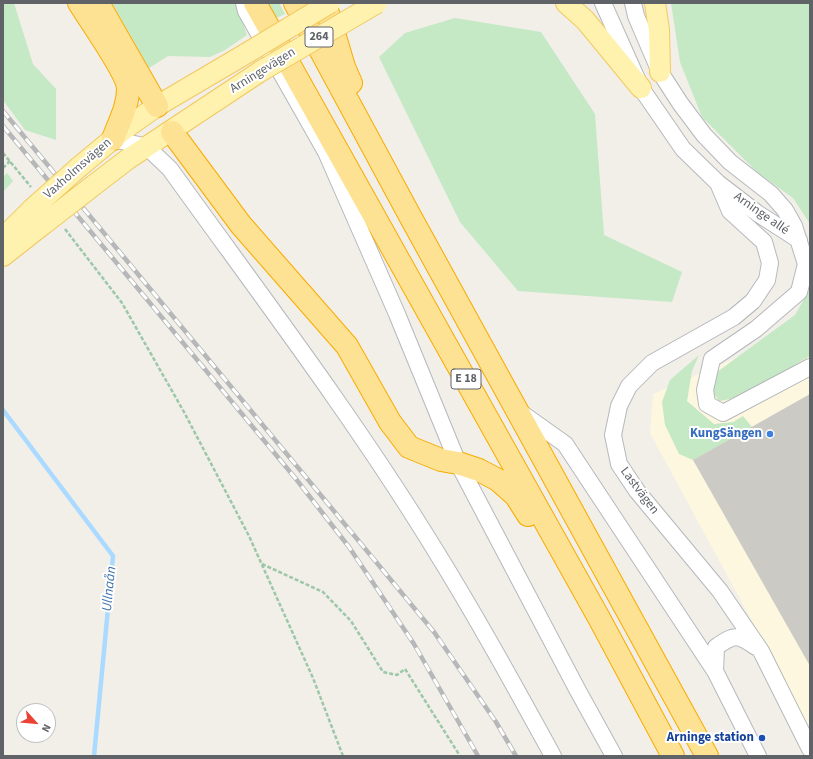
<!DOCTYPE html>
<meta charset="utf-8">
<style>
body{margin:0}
#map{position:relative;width:813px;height:759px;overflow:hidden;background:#f1efe8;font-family:"Source Sans 3",sans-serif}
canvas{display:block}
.frame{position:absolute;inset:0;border:4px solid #5f6368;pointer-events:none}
.north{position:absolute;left:16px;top:703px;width:40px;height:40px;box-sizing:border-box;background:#fff;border:1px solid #bfc1c3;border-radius:50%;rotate:117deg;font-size:11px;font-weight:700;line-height:16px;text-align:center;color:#5f6368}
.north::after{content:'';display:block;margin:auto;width:14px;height:18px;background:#ea4335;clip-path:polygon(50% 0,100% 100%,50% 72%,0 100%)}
</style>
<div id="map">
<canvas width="813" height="759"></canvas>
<div class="frame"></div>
<div class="north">N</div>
</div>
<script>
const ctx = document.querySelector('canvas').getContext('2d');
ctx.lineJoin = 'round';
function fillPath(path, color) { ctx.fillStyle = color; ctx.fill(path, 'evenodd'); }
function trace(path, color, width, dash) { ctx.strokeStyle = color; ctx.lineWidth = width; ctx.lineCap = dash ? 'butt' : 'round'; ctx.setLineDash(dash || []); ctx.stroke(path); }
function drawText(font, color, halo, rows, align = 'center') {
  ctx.font = font + ' "Source Sans 3",sans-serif'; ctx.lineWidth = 4; ctx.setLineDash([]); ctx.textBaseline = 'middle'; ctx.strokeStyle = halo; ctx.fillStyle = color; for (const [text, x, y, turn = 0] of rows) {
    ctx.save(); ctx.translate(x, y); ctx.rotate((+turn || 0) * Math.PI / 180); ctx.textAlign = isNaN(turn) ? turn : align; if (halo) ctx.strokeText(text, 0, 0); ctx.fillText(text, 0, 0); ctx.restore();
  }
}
fillPath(new Path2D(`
 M810,326V728L650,433L653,394Z`), '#fef7e0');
fillPath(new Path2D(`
 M3,3H14L33,64L56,89V140L25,130L3,100Z
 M112,3H236L247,35L225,50L210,57L168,56L149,68Z
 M268,3H279L285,14L276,18Z
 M810,3V224L793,198L758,173L702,117L680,62L671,3Z
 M455,18L541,32L595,114L604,235L682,272L672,302L518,291L460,222L379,57L405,33Z
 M7,173L13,181L3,192V177Z
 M810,289V356C788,368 742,400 719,401L712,392L717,372L795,315Z
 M699,355L692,371L687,401L714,424L733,422L743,416L752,427L693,460L679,454L665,425L662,402L670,380Z`), '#c5e8c5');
trace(new Path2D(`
 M3,410L113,556L94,756`), '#aadaff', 4.5);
fillPath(new Path2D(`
 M810,394V666L693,460Z`), '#cccac5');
const minor = new Path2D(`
 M244,3L246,11L326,152L397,314L458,463L577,689L614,756
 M603,3L641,88L683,149L718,183L757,213L799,240
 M633,3L636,16L660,72L680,103L704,135L730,162L771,194L785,210L794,226L806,264L799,292L756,329L712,359L705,390L707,404L723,413L810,367
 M113,139L147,147L170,169C259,293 352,415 432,545C475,614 514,685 553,756
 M718,183L730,211L764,242L770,263L767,280L753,301L734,317L652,363L629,386L619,406L613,435L619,464L637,491L720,591L761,651L810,749
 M520,412L565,444L715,671L758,756
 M715,671L716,647C735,634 737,634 756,647`);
const major = new Path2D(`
 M566,3L585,20L641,88
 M655,3L659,30L660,72
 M79,167L126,128L157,106L247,53
 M94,185L128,159L261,71
 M3,238L32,209
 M3,256L45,223`);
const highway = new Path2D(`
 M79,3C89,19 128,74 128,89C128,107 119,122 113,139
 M98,3L157,106
 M255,3L599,618L673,756
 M295,3L410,216L707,756
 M325,3L344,67L351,83
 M172,132L241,225L347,346L390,422L409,447L441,460L458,463L479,470L498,480L516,496L528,515`);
trace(minor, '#b5b8bc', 18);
trace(major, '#f2c960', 22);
trace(highway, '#f9ab00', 24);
trace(new Path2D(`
 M3,153L31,187
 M3,168L10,161
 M65,229L122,303L184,412L249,536L313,678L343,756
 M262,564L323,592L351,621L383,672L397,675L405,669L460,756`), '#9cc7a9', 2.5, [4, 2]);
trace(minor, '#fff', 16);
trace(major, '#fff2af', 20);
trace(highway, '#fde293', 22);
const rail = new Path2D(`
 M3,111L434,632L496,722L516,756
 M3,126L296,479L349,547L414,644L478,756`);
trace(rail, '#b6b7b8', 4.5);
trace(rail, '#fff', 3, [9]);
const majorBridge = new Path2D(`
 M247,53L330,3
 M261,71L377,3
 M32,209L79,167
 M45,223L94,185`);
trace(majorBridge, '#f2c960', 22, []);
trace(majorBridge, '#fff2af', 20);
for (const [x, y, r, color] of [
 [770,434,4,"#3f7fe0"],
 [762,738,4,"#1a4fb4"]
]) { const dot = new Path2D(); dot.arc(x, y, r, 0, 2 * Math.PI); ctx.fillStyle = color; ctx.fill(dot); trace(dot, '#fff', 1.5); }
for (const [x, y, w] of [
 [319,37,28],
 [466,379,30]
]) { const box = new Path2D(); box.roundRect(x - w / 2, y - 10, w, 20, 3); ctx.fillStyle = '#fff'; ctx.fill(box); trace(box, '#5f6368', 1); }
drawText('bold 12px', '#5f6368', null, [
 ["264",319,37],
 ["E 18",466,379]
]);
drawText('13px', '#5f6368', '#fff', [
 ["Arningevägen",263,71,-32],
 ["Vaxholmsvägen",78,169,-41],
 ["Arninge allé",761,214,35],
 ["Lastvägen",639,491,53]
]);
drawText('bold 13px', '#366cbe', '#fff', [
 ["KungSängen",762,434]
], 'right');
drawText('bold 13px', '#164399', '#fff', [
 ["Arninge station",754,738]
], 'right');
drawText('italic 14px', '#4174aa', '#fff', [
 ["Ullnaån",110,589,-84]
]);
</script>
